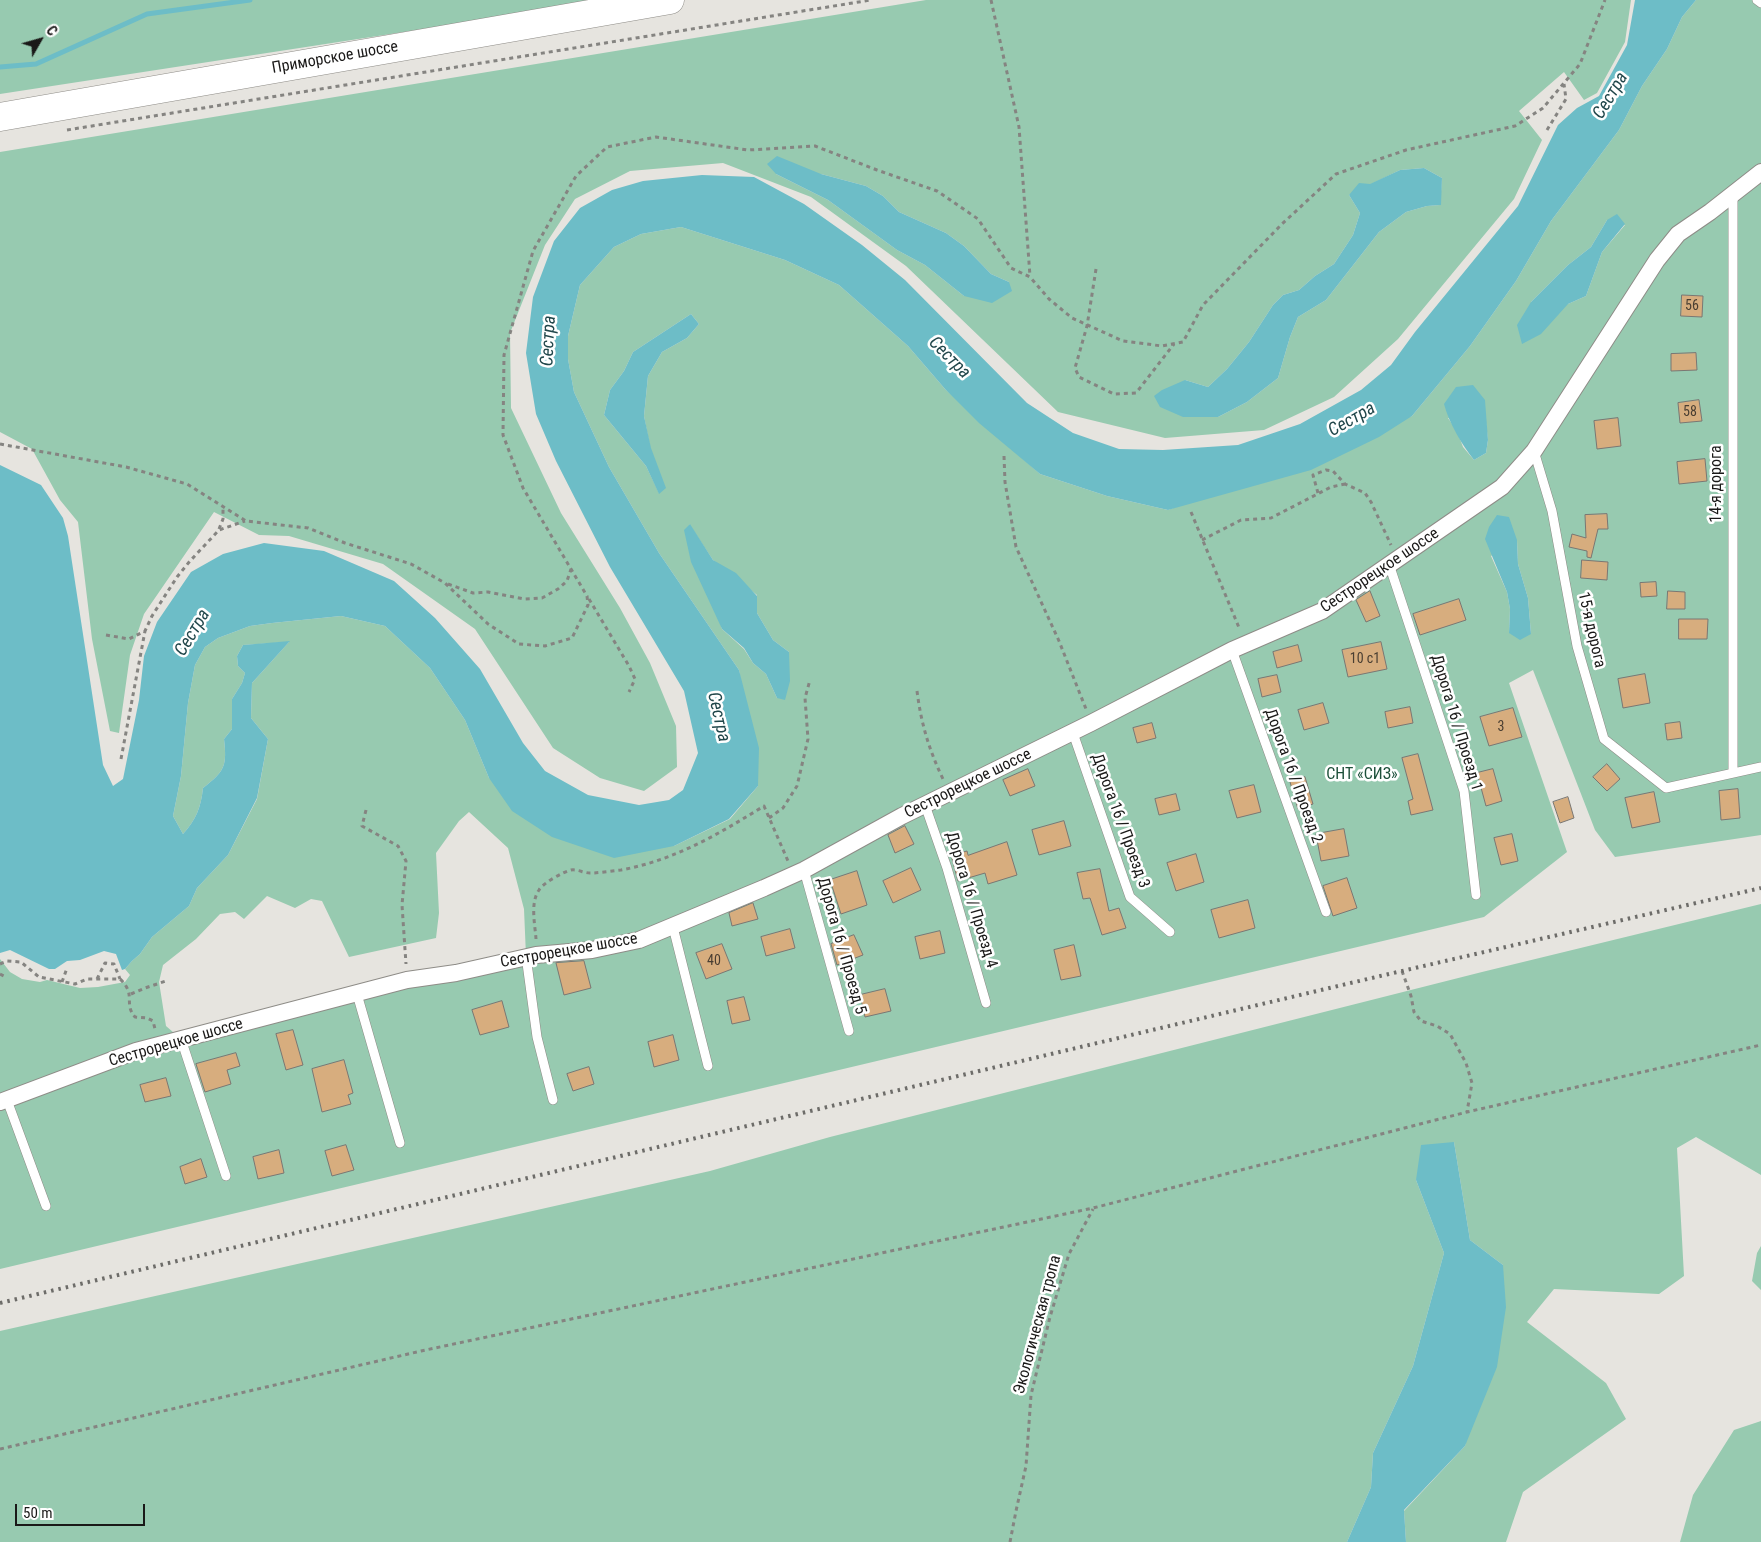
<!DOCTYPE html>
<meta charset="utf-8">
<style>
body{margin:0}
#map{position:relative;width:1761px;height:1542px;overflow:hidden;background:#e6e4df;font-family:"Roboto Condensed",sans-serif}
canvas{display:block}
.north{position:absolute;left:15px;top:15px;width:50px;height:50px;-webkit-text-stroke:4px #fff;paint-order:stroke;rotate:52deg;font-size:14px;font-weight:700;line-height:20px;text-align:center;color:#1a1918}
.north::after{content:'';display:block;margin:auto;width:18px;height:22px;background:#1a1918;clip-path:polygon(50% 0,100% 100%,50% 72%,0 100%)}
.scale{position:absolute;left:15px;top:1504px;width:130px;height:22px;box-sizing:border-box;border:2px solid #1a1918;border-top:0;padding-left:6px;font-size:15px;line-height:18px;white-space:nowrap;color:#1a1918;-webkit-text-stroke:4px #fff;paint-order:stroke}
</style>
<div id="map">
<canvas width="1761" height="1542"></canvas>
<div class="north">С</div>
<div class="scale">50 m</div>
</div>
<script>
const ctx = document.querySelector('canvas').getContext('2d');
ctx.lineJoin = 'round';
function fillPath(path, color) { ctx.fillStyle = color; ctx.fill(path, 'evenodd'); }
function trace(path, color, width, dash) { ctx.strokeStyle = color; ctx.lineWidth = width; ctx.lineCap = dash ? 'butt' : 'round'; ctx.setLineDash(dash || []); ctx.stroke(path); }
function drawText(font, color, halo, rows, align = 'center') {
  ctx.font = font + ' "Roboto Condensed",sans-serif'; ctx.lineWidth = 5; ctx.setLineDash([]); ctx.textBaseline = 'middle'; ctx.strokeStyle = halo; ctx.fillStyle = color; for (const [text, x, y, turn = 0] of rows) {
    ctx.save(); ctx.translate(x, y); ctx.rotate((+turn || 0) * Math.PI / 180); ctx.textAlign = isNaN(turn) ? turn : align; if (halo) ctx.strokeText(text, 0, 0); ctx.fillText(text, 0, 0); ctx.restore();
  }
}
fillPath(new Path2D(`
 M0,0H612L0,94Z
 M926,0H1631L1625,42L1597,93L1584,100L1564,72L1519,111L1542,140L1514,199L1398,339L1334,397L1264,430L1165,438L1058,412L906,266L811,197L723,163L630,171L575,199L545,245L510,333L511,408L561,513L620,608L650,663L676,726L677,767L644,791L600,778L553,748L475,629L383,564L289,536L259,535L214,512L144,614L130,655L119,733L110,731L92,639L78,522L60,500L32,449L0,432V152ZM1424,168L1442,178L1440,205L1427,206L1406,212L1379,232L1326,300L1298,317L1290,337L1278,378L1247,402L1218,417L1185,380L1208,387L1227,369L1249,342L1273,305L1283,295L1299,290L1315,276L1334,264L1353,235L1360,213L1349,195L1400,170ZM776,174H821L866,186L883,196L899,212L946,233L964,246L991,274L1009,282L964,296L925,265L897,250L828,200Z
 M1696,0H1761V835L1615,857L1595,830L1533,670L1509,683L1567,852L1484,917L0,1269V959L10,972L22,979L40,982L47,980L80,988L98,987L125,982L130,975L125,969L132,961L140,954L152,937L189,906L197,888L228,855L257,799L268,739L251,718L252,683L289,642L243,645L237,656L238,666L245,673L242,683L232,699V729L224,739C227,766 225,771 203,788C201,807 196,820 183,834L173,816L181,776L188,703L195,665L205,647L218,638L250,626L272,623L341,616L385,626L430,668L465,720L489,778L674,846L730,819L758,786L739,670L659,553L609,467L574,392L568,359V336L580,285L614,247L641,234L681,227L785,260L839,285L908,346L945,389L1040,474L1107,496L1168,510L1412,416L1470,346L1516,281L1551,221L1619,130L1642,86L1667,49L1682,17ZM1607,220L1625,225L1602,252L1586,296L1568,304L1531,302L1568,265L1591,247ZM691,314L699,324L687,338L662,352L648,376L644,416L659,493L646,466L604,415L610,390L624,371L633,352ZM1448,418L1486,423L1488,440L1486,453L1474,460L1463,447L1457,431ZM689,524L713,560L757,595V613L773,640L789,652L777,698L766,674L753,663L744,649L722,629ZM1517,540L1518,564L1528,598L1531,634L1509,633L1510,609L1507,592L1491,556ZM469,812L508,848L524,909L526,956L181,1039L166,1026L159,982L163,965L196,939L220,914L235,912L244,919L267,896L295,908L311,899L322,901L349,957L436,938L439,913L436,853L459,821Z
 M1761,904V1175L1696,1137L1677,1148L1684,1276L1659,1294L1554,1289L1527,1322L1606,1383L1626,1419L1523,1492L1506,1542H1406L1404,1511L1465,1446L1503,1265L1470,1240L1454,1142L1416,1180L1444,1253L1413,1366L1373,1453L1371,1487L1347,1542H0V1331L710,1171L830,1137L1482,972Z
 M1761,1246V1290L1752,1281L1757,1253Z
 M1761,1421V1542H1680L1693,1495L1734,1430Z`), '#97cab0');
fillPath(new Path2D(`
 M1635,0H1696L1682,17L1667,49L1642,86L1619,130L1551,221L1516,281L1470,346L1412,416L1379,437L1311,470L1168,510L1107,496L1040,474L979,423L945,389L908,346L839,285L785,260L681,227L641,234L614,247L580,285L568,336V359L574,392L609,467L659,553L739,670L759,748L758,786L729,819L674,846L614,858L552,837L512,811L489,778L465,720L430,668L385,626L341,616L272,623L250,626L218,638L205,647L195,665L188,703L181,776L173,816L183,834C196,820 201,807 203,788C225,771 227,766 224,739L232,729V699L242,683L245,673L238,666L237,656L243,645L290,641L252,683L251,718L268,739L257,798L228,855L197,888L189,906L152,937L140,954L132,961L125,969L122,970L116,954L104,951L80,960L67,961L55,969H49L10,950L0,953V465L41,485L63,518L68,536L103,765L113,786L123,779L139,700L144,656L157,622L191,572L223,554L264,543L324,551L394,581L435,618L480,669L523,743L545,771L588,795L639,805L669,800L683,790L698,753L684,691L610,567L556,461L536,414L526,353L533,297L554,241L580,208L612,190L643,181L702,175L754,177L804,204L862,245L905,280L1027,403L1073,433L1119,449L1163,450L1238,445L1300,424L1361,390L1391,365L1415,332L1518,206L1558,125L1577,108L1599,96L1627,45Z
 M777,156L821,174L866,186L883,196L899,212L946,233L964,246L991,274L1009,282L1012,291L992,303L964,296L925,265L897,250L828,200L776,174L767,164Z
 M1424,168L1442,178L1441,205L1427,206L1406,212L1379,232L1326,300L1298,317L1290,337L1278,378L1247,402L1218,417H1183L1160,407L1154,396L1162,390L1185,380L1208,387L1227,369L1249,342L1273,305L1283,295L1299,290L1315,276L1334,264L1353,235L1360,213L1349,195L1359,183L1370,184L1400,170Z
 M1617,214L1625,224L1602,252L1586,296L1568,304L1541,334L1522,344L1517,325L1531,302L1568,265L1591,247L1607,220Z
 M691,314L699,324L687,338L662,352L648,376L644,416L651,448L666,488L659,494L646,466L604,415L610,390L624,371L633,352Z
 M1473,385L1485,400L1488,440L1486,453L1474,460C1462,445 1449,423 1444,404L1456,387Z
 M1497,515L1509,517L1517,540L1518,564L1528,598L1531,634L1520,640L1509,633L1510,609L1507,592L1485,539L1489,527Z
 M690,524L713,560L736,573L757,596V613L773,640L789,652L790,681L785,700L777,698L766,674L753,663L744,648L722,629L691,562L684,530Z
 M1454,1142L1470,1240L1503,1265L1506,1307L1497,1367L1465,1446L1404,1510L1406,1542H1347L1371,1487L1373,1453L1413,1366L1444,1253L1416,1180L1421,1145Z`), '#6dbdc7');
trace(new Path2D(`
 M0,67L36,64L147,14L250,0`), '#6dbdc7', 5);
const building = new Path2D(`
 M1682,295L1703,296L1702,317L1681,316Z
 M1696,353L1697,370L1671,371V354Z
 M1699,400L1702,421L1680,423L1678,403Z
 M1618,418L1621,446L1597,449L1594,421Z
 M1705,459L1707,481L1679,484L1677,462Z
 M1607,514L1608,529H1598L1591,558L1587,557V551L1569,547L1572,534L1586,538L1585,515Z
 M1582,560L1608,562L1607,580L1581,578Z
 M1656,582L1657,596L1641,597L1640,583Z
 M1370,591L1380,616L1366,622L1356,600Z
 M1668,591L1685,592V609H1667Z
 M1459,599L1466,620L1420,635L1413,614Z
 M1679,619H1708L1707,639H1679Z
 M1381,642L1387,669L1348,677L1342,650Z
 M1298,645L1302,661L1277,668L1273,652Z
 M1645,674L1650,703L1623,708L1618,679Z
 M1277,675L1281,692L1262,697L1258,679Z
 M1323,703L1329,723L1304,730L1298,710Z
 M1410,707L1413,723L1388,728L1385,712Z
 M1513,708L1522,737L1489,746L1480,717Z
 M1680,722L1682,738L1667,740L1665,724Z
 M1152,723L1156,738L1137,743L1133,728Z
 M1418,754L1433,810L1411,815L1408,801L1413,799L1402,758Z
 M1607,764L1620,779L1607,791L1593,777Z
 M1028,769L1035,786L1010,796L1003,780Z
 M1493,769L1502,801L1486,806L1477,773Z
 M1305,777L1313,804L1298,809L1290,782Z
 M1254,785L1261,812L1237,818L1229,791Z
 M1738,789L1740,818L1721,820L1719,791Z
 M1654,792L1660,822L1632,828L1625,798Z
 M1176,794L1180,810L1159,815L1155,799Z
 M1568,797L1574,818L1560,823L1553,802Z
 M1064,821L1071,846L1039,855L1032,830Z
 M905,826L914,844L895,853L888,835Z
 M1344,829L1349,856L1321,861L1316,834Z
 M1512,834L1518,861L1501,865L1494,838Z
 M1007,842L1017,875L988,884L985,873L958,881L951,855L967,851L968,855Z
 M1196,854L1204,882L1176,891L1167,863Z
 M911,868L921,890L893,903L883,881Z
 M1100,869L1109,911L1119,908L1126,928L1102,935L1090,898L1083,899L1077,873Z
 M857,871L867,905L841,914L830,880Z
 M1347,878L1357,908L1333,916L1323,886Z
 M1248,900L1255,928L1219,938L1211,910Z
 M753,903L758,919L732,926L729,913Z
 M790,929L795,948L766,956L761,937Z
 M940,931L945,953L920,959L915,937Z
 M854,935L863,955L837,965L831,944Z
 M722,944L732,969L706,979L696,953Z
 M1074,945L1081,976L1061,980L1054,950Z
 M584,961L591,988L564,995L556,963Z
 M885,989L891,1011L865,1017L860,995Z
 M744,997L750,1020L732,1024L727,1001Z
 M502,1001L509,1027L480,1035L472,1010Z
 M293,1030L303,1065L286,1070L276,1034Z
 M673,1035L679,1060L654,1067L648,1042Z
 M236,1053L240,1066L227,1070L231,1084L205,1092L196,1064Z
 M344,1060L353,1093L348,1095L351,1104L322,1112L312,1069Z
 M589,1067L594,1084L573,1091L567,1074Z
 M166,1078L171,1096L145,1102L140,1085Z
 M346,1145L354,1170L332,1176L325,1151Z
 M279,1150L284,1173L258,1179L253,1157Z
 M201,1159L207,1177L185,1184L180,1167Z`);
fillPath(building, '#d7ad7e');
trace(building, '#7a7773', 1);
const service = new Path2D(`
 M1757,0L1761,3
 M1733,194V773
 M1534,451L1552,511L1577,646L1604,739L1666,788L1761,767
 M1389,564L1464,791L1476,895
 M1232,650L1326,912
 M1073,733L1130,897L1170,932
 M925,805L947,868L986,1003
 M804,870L849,1031
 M673,927L708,1066
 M526,956L537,1037L553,1100
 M357,994L400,1143
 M181,1039L226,1176
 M7,1100L46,1206`);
const minor = new Path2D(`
 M0,1102L136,1051L407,980L456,973L536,955L592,950L639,940L764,888L804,870L902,816L1091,723L1232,650L1322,611L1502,487L1534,451L1657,260L1678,234L1710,212L1761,172`);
const trunk = new Path2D(`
 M0,117L670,0`);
trace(service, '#8e8c87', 10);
trace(minor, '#8e8c87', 18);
trace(trunk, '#8e8c87', 29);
trace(new Path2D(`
 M991,0L1019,127L1030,276
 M67,130L871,0
 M1547,130L1566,99L1564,84
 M1096,269L1087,326L1075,368L1079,377L1114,394L1136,393L1174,344
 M0,444L126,467L187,484L246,521L308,528L345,543L411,564L445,583L488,624L519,644L545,646L572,638L588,605L587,596L523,488L503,435L504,355L533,251L576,176L607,147L656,137L748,150L815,146L877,170L937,191L978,219L1011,268L1030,277L1049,299L1072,318L1123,341L1162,346L1183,342L1203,305L1282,224L1336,174L1406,150L1515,126L1543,108L1580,64L1605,0
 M1004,456L1005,482L1016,547L1059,641L1086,709
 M1318,493L1313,475L1326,470L1333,471L1345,484L1365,493L1371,502L1391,545
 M1191,512L1240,630
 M219,529L223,519V506
 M1202,540L1241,520L1271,518L1331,487L1345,484
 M448,584L473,593L488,592L524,599L542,598L558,589L567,581L571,569
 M589,599L629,666L635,679L629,692
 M106,635L129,639L145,631L152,616L177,577L190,561L219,530L245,521
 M917,691C921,723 929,750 943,779
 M121,759L145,631
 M366,810L362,826L398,846L406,861L402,905L406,964
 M769,818L783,808L797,786L808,739L805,698L810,680
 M536,939C535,924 530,903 539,890C543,883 563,872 571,870C577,869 584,873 590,873C600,873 611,871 621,870C675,860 717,835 764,806L788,861
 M0,964L7,961L21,962L39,977L75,984L87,979H120C137,995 123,1003 135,1017L147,1018L153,1021L155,1029
 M1402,971L1411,996L1414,1012L1421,1021L1437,1026L1450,1034L1466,1063L1472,1083L1467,1112
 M0,974L4,976
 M97,979L105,963L114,964L120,979
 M62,982L67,968
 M131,994L145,988L166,981
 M0,1449L421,1351L1093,1208L1467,1112L1761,1045
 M1010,1542L1016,1511L1026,1466L1031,1395L1050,1317L1069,1254L1093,1209`), '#858481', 3, [4, 4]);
trace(service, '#fff', 9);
trace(minor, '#fff', 16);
trace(trunk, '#fff', 28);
trace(new Path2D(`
 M0,1303L1376,977L1761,888`), '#6d6c69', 4, [2.5, 5]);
drawText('14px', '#493e32', null, [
 ["56",1692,306],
 ["58",1690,412],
 ["10 с1",1365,659],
 ["3",1501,727],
 ["40",714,961]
]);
drawText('16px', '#1a1918', '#fff', [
 ["Приморское шоссе",335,58,-10],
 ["14-я дорога",1717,484,-90],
 ["Сестрорецкое шоссе",1380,571,-34],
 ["15-я дорога",1591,630,77],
 ["Дорога 16 / Проезд 1",1456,723,73],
 ["Дорога 16 / Проезд 2",1293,776,70],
 ["Сестрорецкое шоссе",968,784,-26],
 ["Дорога 16 / Проезд 3",1120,821,70],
 ["Дорога 16 / Проезд 4",971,900,73],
 ["Дорога 16 / Проезд 5",841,946,74],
 ["Сестрорецкое шоссе",569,951,-10],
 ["Сестрорецкое шоссе",176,1043,-16],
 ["Экологическая тропа",1038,1325,-75]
]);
drawText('16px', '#1c4f39', '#fff', [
 ["СНТ «СИЗ»",1362,775]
]);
drawText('italic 18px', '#21474b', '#fff', [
 ["Сестра",1611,96,-59],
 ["Сестра",549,341,-87],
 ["Сестра",949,358,45],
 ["Сестра",1352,420,-30],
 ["Сестра",193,633,-59],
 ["Сестра",718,717,77]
]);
</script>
